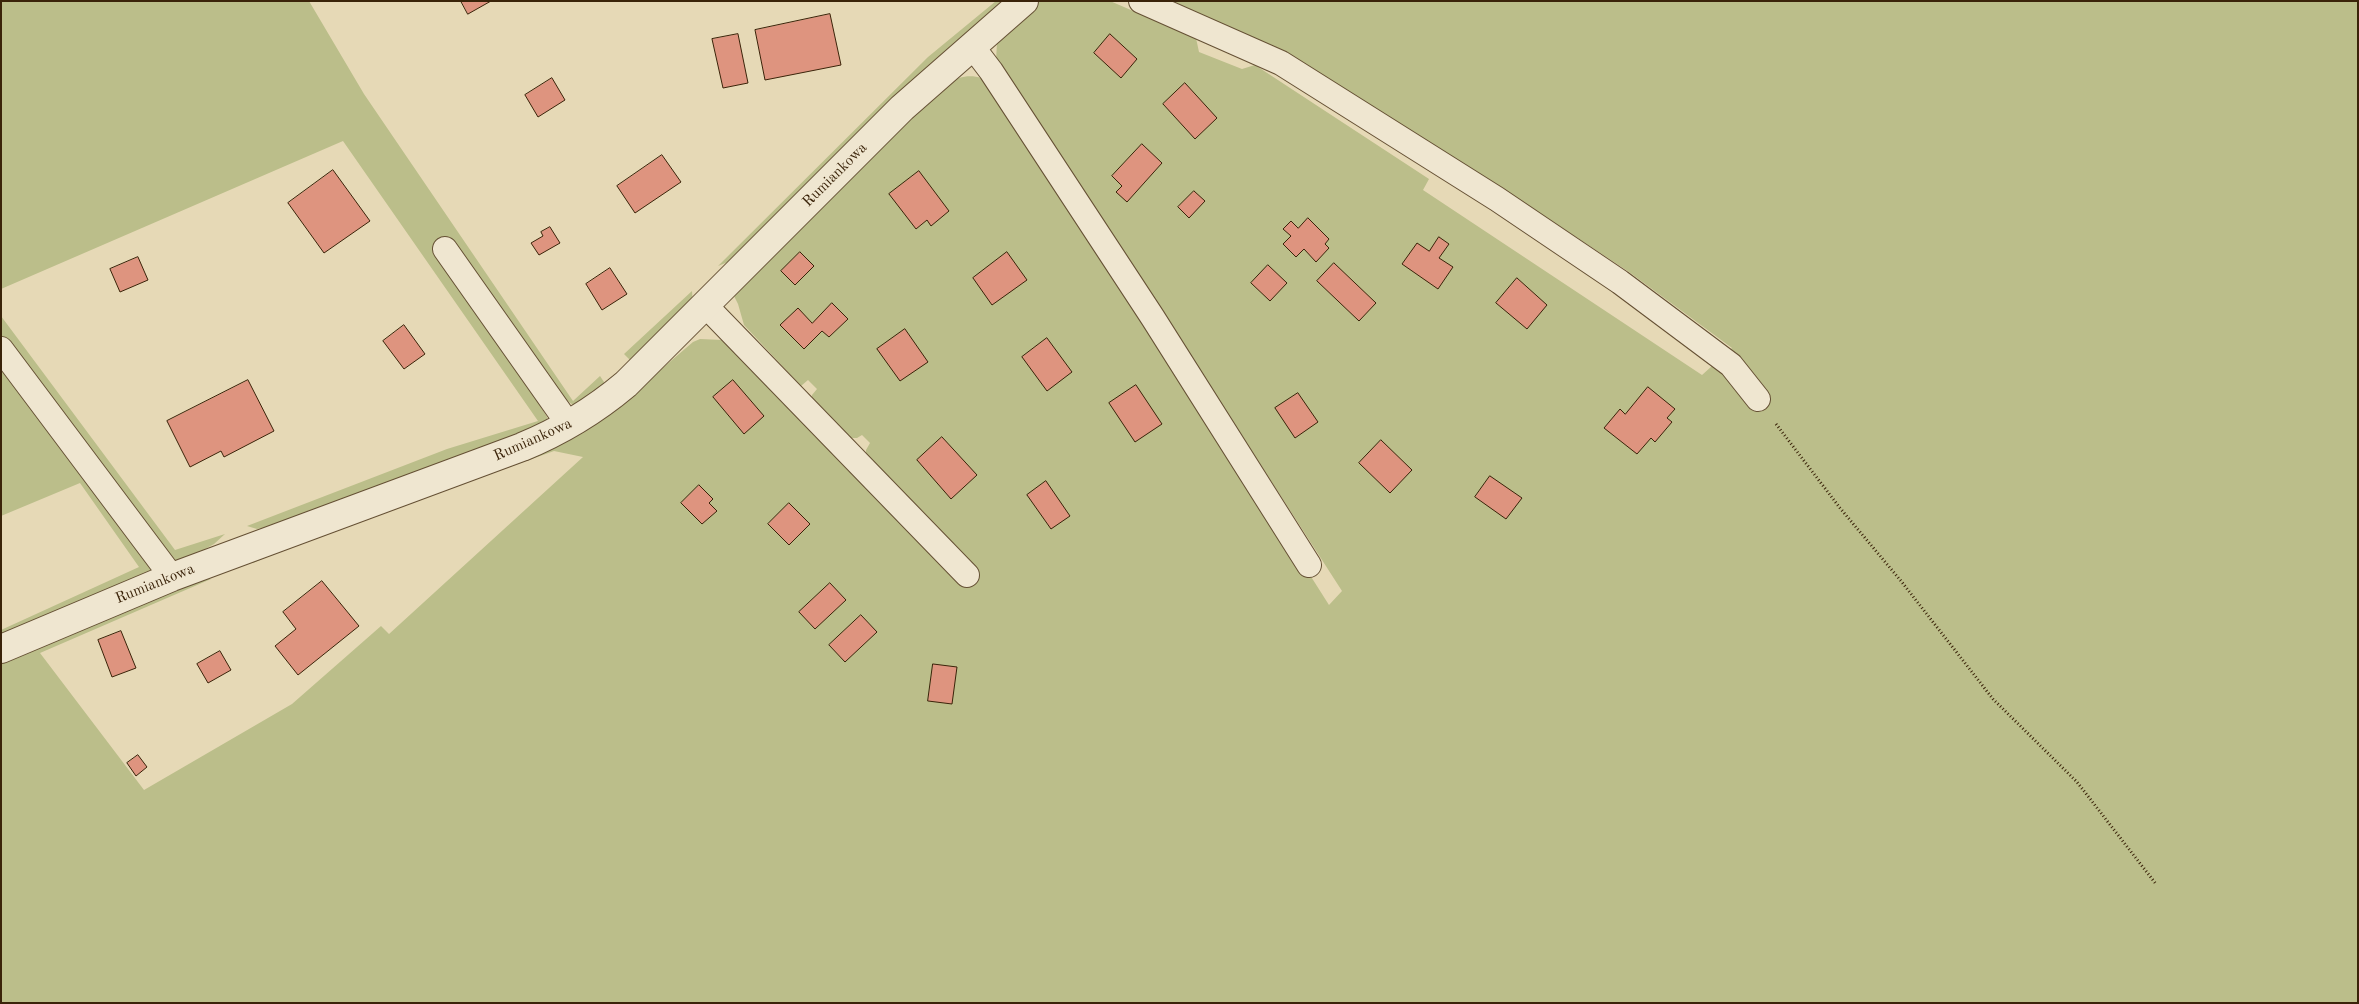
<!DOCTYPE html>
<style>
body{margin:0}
#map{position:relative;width:2359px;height:1004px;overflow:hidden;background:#e6d9b6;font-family:"Old Standard TT",serif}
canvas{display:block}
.frame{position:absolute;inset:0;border:2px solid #3a2309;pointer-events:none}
</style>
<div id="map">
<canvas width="2359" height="1004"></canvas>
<div class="frame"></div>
</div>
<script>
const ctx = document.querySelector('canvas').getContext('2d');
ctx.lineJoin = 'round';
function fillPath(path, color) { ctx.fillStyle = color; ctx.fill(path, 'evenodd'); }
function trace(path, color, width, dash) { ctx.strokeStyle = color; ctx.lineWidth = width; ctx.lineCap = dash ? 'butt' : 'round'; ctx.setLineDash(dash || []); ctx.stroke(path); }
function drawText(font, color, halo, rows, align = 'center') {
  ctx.font = font + ' "Old Standard TT",serif'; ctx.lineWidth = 4; ctx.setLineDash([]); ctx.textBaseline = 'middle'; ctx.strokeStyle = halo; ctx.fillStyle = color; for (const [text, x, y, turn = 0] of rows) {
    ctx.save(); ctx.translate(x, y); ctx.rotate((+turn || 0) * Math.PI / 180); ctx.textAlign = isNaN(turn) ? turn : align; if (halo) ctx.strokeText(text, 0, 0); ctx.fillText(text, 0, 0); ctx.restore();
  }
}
fillPath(new Path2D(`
 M1,1H309L364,94L573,401L600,376L604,382V387L580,406L573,405L566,400L533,394L547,417L548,424L272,526L257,529L247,526L447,449L538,421L343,141L1,289Z
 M996,1H1007L738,258L718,266L928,57Z
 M1038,1H1110L1196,38L1199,52L1242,69L1255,65L1429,179L1423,190L1702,375L1732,348L1629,272L1505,190L1163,1H2358V1003H1V663L128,606L203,578L211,579L40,653L144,790L292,704L381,626L389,634L583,457L554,451L307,540L253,563V559L616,408L693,342L700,339L723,340L866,456V450L870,443L862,435L857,438H849L812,402V395L817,389L808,380L801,386L744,325L738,304L734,296L779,245L947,83C960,77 968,74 982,78L1216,427L1329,605L1342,591L1083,189L1068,167L1065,166L996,61L997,43Z
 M692,291L693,307L633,363L624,354Z
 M1,316L175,550L225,534L214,544L200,552L1,636V630L139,567L80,483L1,516Z`), '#bbbe8a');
const building = new Path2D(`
 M461,1H491L468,14Z
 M830,14L841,65L765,80L755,30Z
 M738,34L748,83L723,88L712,39Z
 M1110,34L1137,59L1121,78L1094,53Z
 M552,78L565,100L538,117L525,95Z
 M1185,83L1217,118L1195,139L1163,104Z
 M1142,144L1162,163L1127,202L1116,192L1122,186L1112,176Z
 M662,155L681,182L635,213L617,186Z
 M333,170L370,221L324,253L288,203Z
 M919,171L949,211L931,226L927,220L916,229L889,194Z
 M1194,191L1205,201L1189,218L1178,207Z
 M1308,218L1329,239L1325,244L1329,248L1316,262L1304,249L1296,257L1283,244L1291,236L1283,229L1291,221L1298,228Z
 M550,227L560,243L539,255L531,243L543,236L541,232Z
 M1439,237L1449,244L1439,258L1453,267L1438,289L1402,264L1417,243L1429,251Z
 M800,252L814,266L795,285L781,271Z
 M1007,252L1027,280L992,305L973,278Z
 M138,257L148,280L120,292L110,269Z
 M1334,263L1376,303L1359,321L1317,281Z
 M1268,265L1287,283L1270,301L1251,283Z
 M610,268L627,294L602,310L586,284Z
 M1517,278L1547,305L1527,329L1496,303Z
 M832,303L848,319L829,337L822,331L804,349L780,325L798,308L812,323Z
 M404,325L425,354L404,369L383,341Z
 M905,329L928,362L900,381L877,349Z
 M1047,338L1072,372L1047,391L1022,357Z
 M248,380L274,431L224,457L221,451L190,467L167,421Z
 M733,380L764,416L744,434L713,397Z
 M1136,385L1162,424L1135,442L1109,403Z
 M1648,387L1675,409L1667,418L1672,422L1655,442L1651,438L1637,454L1604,428L1620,409L1625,414Z
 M1298,393L1318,422L1295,438L1275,408Z
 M942,437L977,475L951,499L917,460Z
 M1381,440L1412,470L1390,493L1359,463Z
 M1490,476L1522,498L1506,519L1475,497Z
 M1046,481L1070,516L1051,529L1027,495Z
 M699,485L713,499L709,503L717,511L702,524L681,503Z
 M789,503L810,524L789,545L768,524Z
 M322,581L359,626L298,675L275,646L296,629L283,612Z
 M830,583L846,600L815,629L799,612Z
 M861,615L877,632L845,662L829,645Z
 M121,631L136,668L112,677L98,640Z
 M220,651L231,670L208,683L197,664Z
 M933,664L957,667L952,704L928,701Z
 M138,755L147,767L136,776L127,763Z`);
fillPath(building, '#de947f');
trace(building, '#3a2309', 1);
const lane = new Path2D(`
 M1141,1L1281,63L1497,199L1620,282L1731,365L1758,399
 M972,46L991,71L1153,318L1309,565
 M445,249L569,425
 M706,306L967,575
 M1,349L172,577`);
const street = new Path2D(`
 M1,649L172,577L522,447C561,431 594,411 626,384L902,108L1024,1`);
trace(lane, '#655034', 26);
trace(street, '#655034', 30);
trace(new Path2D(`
 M1776,424L1840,508L1901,581L1993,699L2077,782L2156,884`), '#3a2309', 3, [1, 2.5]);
trace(lane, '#efe6d0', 24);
trace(street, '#efe6d0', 28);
drawText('15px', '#3a2309', '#efe6d0', [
 ["Rumiankowa",835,175,-45],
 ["Rumiankowa",533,440,-24],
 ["Rumiankowa",155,584,-22]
]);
</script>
